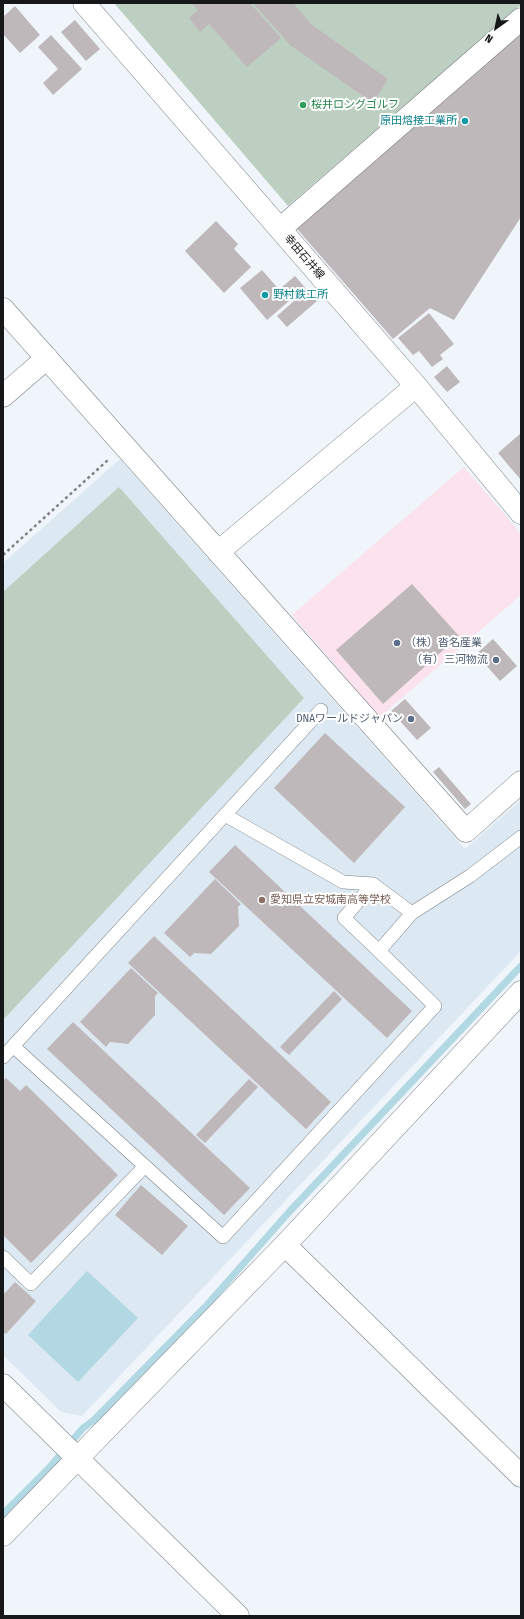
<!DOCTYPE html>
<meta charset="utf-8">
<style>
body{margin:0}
#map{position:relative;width:524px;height:1619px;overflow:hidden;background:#eff5fa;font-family:"Fira Sans Condensed",sans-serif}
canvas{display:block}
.frame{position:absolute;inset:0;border:4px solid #151719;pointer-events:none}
.north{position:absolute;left:476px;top:8px;width:40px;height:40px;-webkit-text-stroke:3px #fff;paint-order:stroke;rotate:213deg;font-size:11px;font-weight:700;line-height:16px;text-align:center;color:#151719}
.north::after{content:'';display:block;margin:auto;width:14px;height:18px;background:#151719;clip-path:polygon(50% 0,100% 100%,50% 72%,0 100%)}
</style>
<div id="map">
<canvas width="524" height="1619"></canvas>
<div class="frame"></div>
<div class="north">N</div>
</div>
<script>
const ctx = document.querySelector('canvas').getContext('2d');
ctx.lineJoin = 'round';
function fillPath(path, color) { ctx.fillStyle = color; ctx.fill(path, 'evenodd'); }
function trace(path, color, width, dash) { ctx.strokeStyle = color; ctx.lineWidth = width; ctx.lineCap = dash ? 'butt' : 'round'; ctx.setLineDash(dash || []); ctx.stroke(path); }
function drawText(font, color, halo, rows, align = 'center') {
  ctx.font = font + ' "Fira Sans Condensed","Noto Sans JP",sans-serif'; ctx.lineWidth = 4; ctx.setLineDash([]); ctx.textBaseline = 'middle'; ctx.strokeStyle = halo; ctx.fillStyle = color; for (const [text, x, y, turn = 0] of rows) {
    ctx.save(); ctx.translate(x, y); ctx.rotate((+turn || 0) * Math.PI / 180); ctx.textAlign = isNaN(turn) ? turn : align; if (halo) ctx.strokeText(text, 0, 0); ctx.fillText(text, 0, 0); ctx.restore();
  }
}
fillPath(new Path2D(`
 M120,459L465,849L521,800V951L82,1416L61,1412L3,1355V563Z`), '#dce9f3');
fillPath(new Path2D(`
 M464,467L521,534V595L380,717L292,615Z`), '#fbe2ed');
fillPath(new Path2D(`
 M114,3H521V5L288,206Z
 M119,487L304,698L3,1020V592Z`), '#bdcfc1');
fillPath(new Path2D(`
 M87,1271L138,1318L78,1382L28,1335Z`), '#b1d8e3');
trace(new Path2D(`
 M3,1514L49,1468L83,1428L94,1420L206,1306L290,1211L521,966`), '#b1d8e3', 7);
fillPath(new Path2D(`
 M192,3H250L281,38L247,67L209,24L200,32L189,18L198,10Z
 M253,3H293L311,24L388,79L373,103L290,45Z
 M15,6L40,35L20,53L3,34V17Z
 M75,20L100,49L86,61L61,32Z
 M521,25V217L454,320L430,308L393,339L291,222Z
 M51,35L82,69L53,95L43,83L58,69L38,47Z
 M216,221L238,244L234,249L251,267L224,293L185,251Z
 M262,270L289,301L267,320L240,288Z
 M295,276L317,301L287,327L277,316L294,301L282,287Z
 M429,313L454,344L440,355L443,359L432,367L419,351L413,355L398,338Z
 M447,366L460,382L447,392L434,377Z
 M521,433V480L498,453Z
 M412,584L459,636L383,704L336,650Z
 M493,639L517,666L500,681L476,654Z
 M405,699L431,728L417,740L391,711Z
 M325,733L405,807L354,863L274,788Z
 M439,767L471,804L465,809L433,772Z
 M235,845L412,1011L387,1038L209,872Z
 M215,879L241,904L238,907L239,926L211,954L194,953L190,957L164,933Z
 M154,936L331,1102L306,1129L128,963Z
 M131,968L158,993L155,996V1015L128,1044L110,1042L106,1047L80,1022Z
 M334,991L342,999L289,1055L280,1047Z
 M73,1022L250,1188L224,1215L47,1049Z
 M6,1078L20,1091L26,1085L118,1175L31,1263L3,1235V1081Z
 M249,1079L258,1087L205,1143L196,1135Z
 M141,1185L188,1226L162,1255L115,1215Z
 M15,1282L36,1301L6,1334L3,1332V1295Z`), '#bfb8bb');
const service = new Path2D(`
 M225,815L343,882L373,884L412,913L470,876L521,837
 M373,884L344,918L379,951L412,913
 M13,1046L223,1237L435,1006L379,951
 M3,1057L321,710
 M3,1257L31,1284L145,1166`);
const minor = new Path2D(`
 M280,229L521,19
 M3,309L466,831L521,782
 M3,396L47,358
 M218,552L416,386
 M285,1245L521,1476
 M3,1385L238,1616
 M3,1535L285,1245L521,992`);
const secondary = new Path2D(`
 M84,3L416,386L521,513`);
trace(service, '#7a7f84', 14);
trace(minor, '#7a7f84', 23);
trace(secondary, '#7a7f84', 23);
trace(new Path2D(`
 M3,555L108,460`), '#7f8387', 2.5, [3, 3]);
trace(service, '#fff', 13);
trace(minor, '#fff', 22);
trace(secondary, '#fff', 22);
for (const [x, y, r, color] of [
 [303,105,4,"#2e9e5b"],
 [465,121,4,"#0f9aa8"],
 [265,295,4,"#0f9aa8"],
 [397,643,4,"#5c6f8a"],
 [496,660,4,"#5c6f8a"],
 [411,719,4,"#5c6f8a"],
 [262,900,4,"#8d6e63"]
]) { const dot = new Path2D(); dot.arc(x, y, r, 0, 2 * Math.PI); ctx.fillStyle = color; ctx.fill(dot); trace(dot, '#fff', 1.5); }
drawText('11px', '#27864d', '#fff', [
 ["桜井ロングゴルフ",311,105]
], 'left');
drawText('11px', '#0d838f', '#fff', [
 ["原田熔接工業所",457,121],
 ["野村鉄工所",273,295,"left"]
], 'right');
drawText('11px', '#151719', '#fff', [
 ["幸田石井線",304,257,49]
]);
drawText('11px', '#4e5e75', '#fff', [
 ["（株）沓名産業",405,643,"left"],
 ["（有）三河物流",488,660],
 ["DNAワールドジャパン",403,719]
], 'right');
drawText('11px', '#785e54', '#fff', [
 ["愛知県立安城南高等学校",270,900]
], 'left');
</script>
